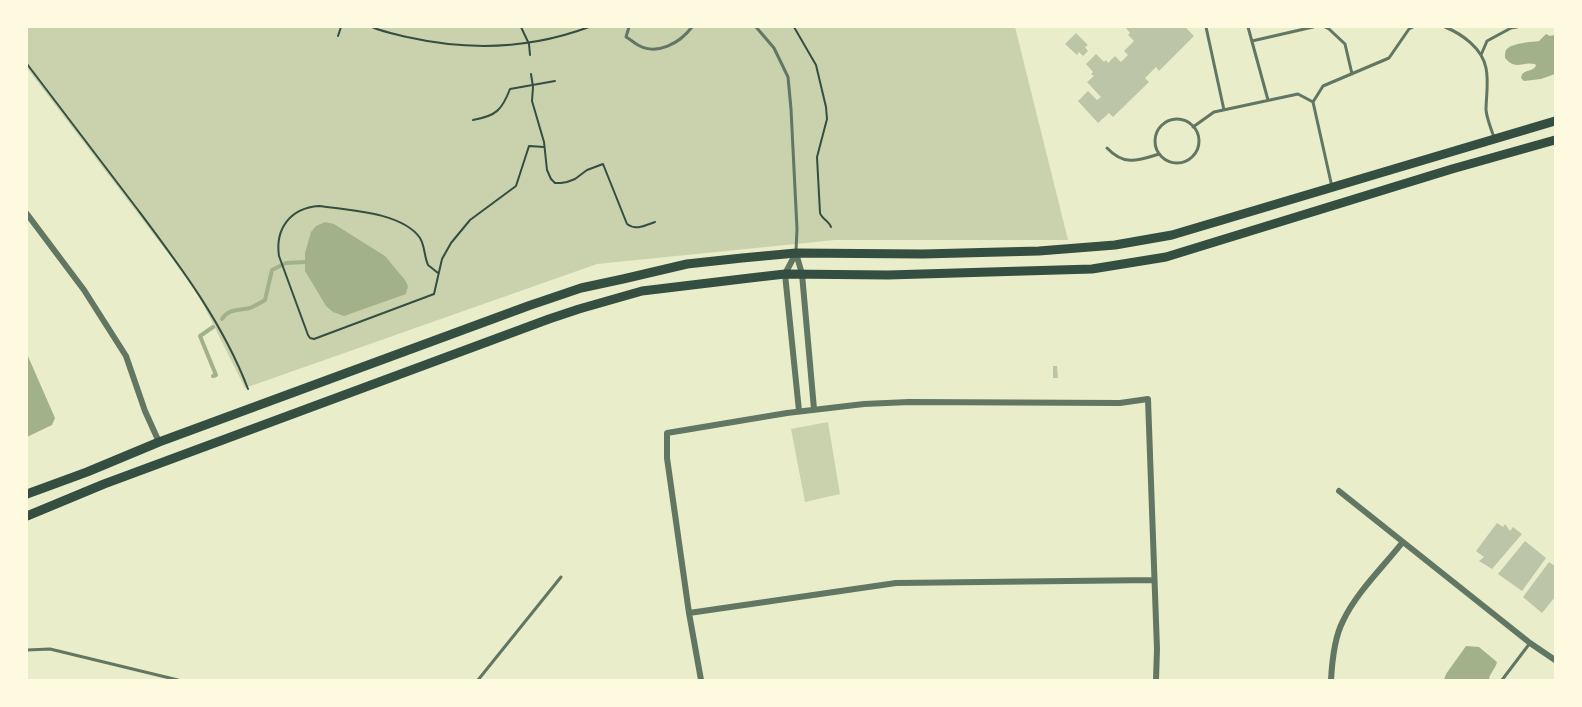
<!DOCTYPE html>
<style>
body{margin:0}
#map{position:relative;width:1582px;height:707px;overflow:hidden;background:#e9edc9;font-family:"Playfair Display",serif}
canvas{display:block}
.frame{position:absolute;inset:0;border:28px solid #fefae0;pointer-events:none}
</style>
<div id="map">
<canvas width="1582" height="707"></canvas>
<div class="frame"></div>
</div>
<script>
const ctx = document.querySelector('canvas').getContext('2d');
ctx.lineJoin = 'round';
function fillPath(path, color) { ctx.fillStyle = color; ctx.fill(path, 'evenodd'); }
function trace(path, color, width, dash) { ctx.strokeStyle = color; ctx.lineWidth = width; ctx.lineCap = dash ? 'butt' : 'round'; ctx.setLineDash(dash || []); ctx.stroke(path); }
fillPath(new Path2D(`
 M27,27H1015L1068,240H835L597,264L245,388L196,290L27,68Z
 M828,422L840,494L805,502L791,429Z`), '#cad2ad');
fillPath(new Path2D(`
 M1546,34L1550,36L1555,35V74L1541,79L1524,81L1521,78L1522,74C1526,70 1533,71 1536,66L1535,64C1522,61 1516,71 1505,58C1505,54 1505,50 1508,48C1514,43 1532,42 1539,41Z
 M325,222L334,224L385,256L405,280L408,286L406,294L344,316L333,312L326,306L305,271V253L311,232L316,226Z
 M27,354L55,418L52,425L27,437Z
 M1466,646L1479,647L1497,662C1496,668 1489,674 1489,680H1444L1446,674Z`), '#a3b18a');
trace(new Path2D(`
 M222,319C229,308 239,311 250,308C255,306 260,303 265,300L272,270L286,263L305,262
 M213,327L200,336L216,375L213,376`), '#a3b18a', 4);
fillPath(new Path2D(`
 M1127,27H1185L1194,36L1159,71L1156,67L1145,78L1149,82L1113,117L1109,113L1098,123L1078,101L1088,91L1097,100L1101,97L1087,82L1094,76L1091,74L1093,72L1086,64L1096,54L1104,62L1106,60L1108,63L1115,56L1121,62L1128,55L1124,51L1134,41L1128,35L1130,33L1126,28Z
 M1076,33L1088,45L1085,47L1088,51L1083,56L1079,52L1077,55L1065,44Z
 M1053,366H1057L1058,378H1053Z
 M1497,523L1503,527L1505,524L1510,531L1513,527L1522,534L1492,569L1479,561L1484,557L1476,551Z
 M1525,541L1546,558L1522,591L1498,574Z
 M1549,562L1555,566V597L1542,613L1523,597Z`), '#bcc5a7');
trace(new Path2D(`
 M372,27C383,32 395,34 407,37C469,51 530,49 589,27
 M521,27L529,44L530,55
 M794,27L816,65L826,107L827,119L817,157L820,213C822,219 829,221 831,227
 M338,36L341,27
 M27,64C64,113 101,161 138,210C180,266 223,323 248,389
 M531,74L533,87L532,101L544,142L547,170L551,179L555,183H561L567,182L575,179L587,170L603,164L627,224C636,231 646,225 655,222
 M473,120C496,116 502,110 510,89L555,81
 M438,273L428,265C424,256 425,246 420,238C402,212 347,210 319,206C290,208 275,229 279,256L308,335L310,338L314,339L434,294L442,259L451,243L470,220L516,186L529,146L544,147`), '#344e41', 2);
trace(new Path2D(`
 M629,27L626,37C630,39 634,43 638,45C657,56 680,43 692,27
 M756,27L774,48L788,77L791,109L797,229L796,251
 M1206,27L1224,110
 M1248,27L1268,100
 M1325,27L1329,29L1345,44L1352,74
 M1445,27C1462,34 1482,48 1486,68C1489,82 1486,97 1486,110C1487,119 1491,129 1494,137
 M1252,41L1313,27
 M1481,55L1487,41L1511,28L1517,27
 M1155 141a22 22 0 1 1 44 0a22 22 0 1 1-44 0Z
 M1193,127L1214,112L1298,94L1313,102
 M1107,148C1124,166 1137,161 1159,154
 M1332,187L1313,102L1323,86L1389,58L1409,29L1413,27
 M27,650L50,649L178,680
 M478,680L561,577
 M1502,680L1530,643`), '#617663', 3);
trace(new Path2D(`
 M27,214L84,290L126,356L145,411L159,442
 M796,253L785,274L799,411
 M796,253L802,274L814,409
 M1339,491L1530,643L1555,660
 M689,613L896,583L1154,580
 M701,680L689,613L667,458V433L787,413L864,404L909,402L1120,403L1148,399L1157,649L1156,680
 M1331,680C1332,662 1334,638 1343,621C1356,593 1383,567 1402,543`), '#617663', 6);
trace(new Path2D(`
 M27,494L87,472L159,442L528,306L581,288L623,279L687,264L742,258L796,253L923,254L1039,251L1115,245L1172,235L1555,121
 M27,516L104,484L549,319L579,309L642,291L750,278L785,274L888,275L1092,269L1166,257L1452,169L1555,140`), '#344e41', 9);
</script>
